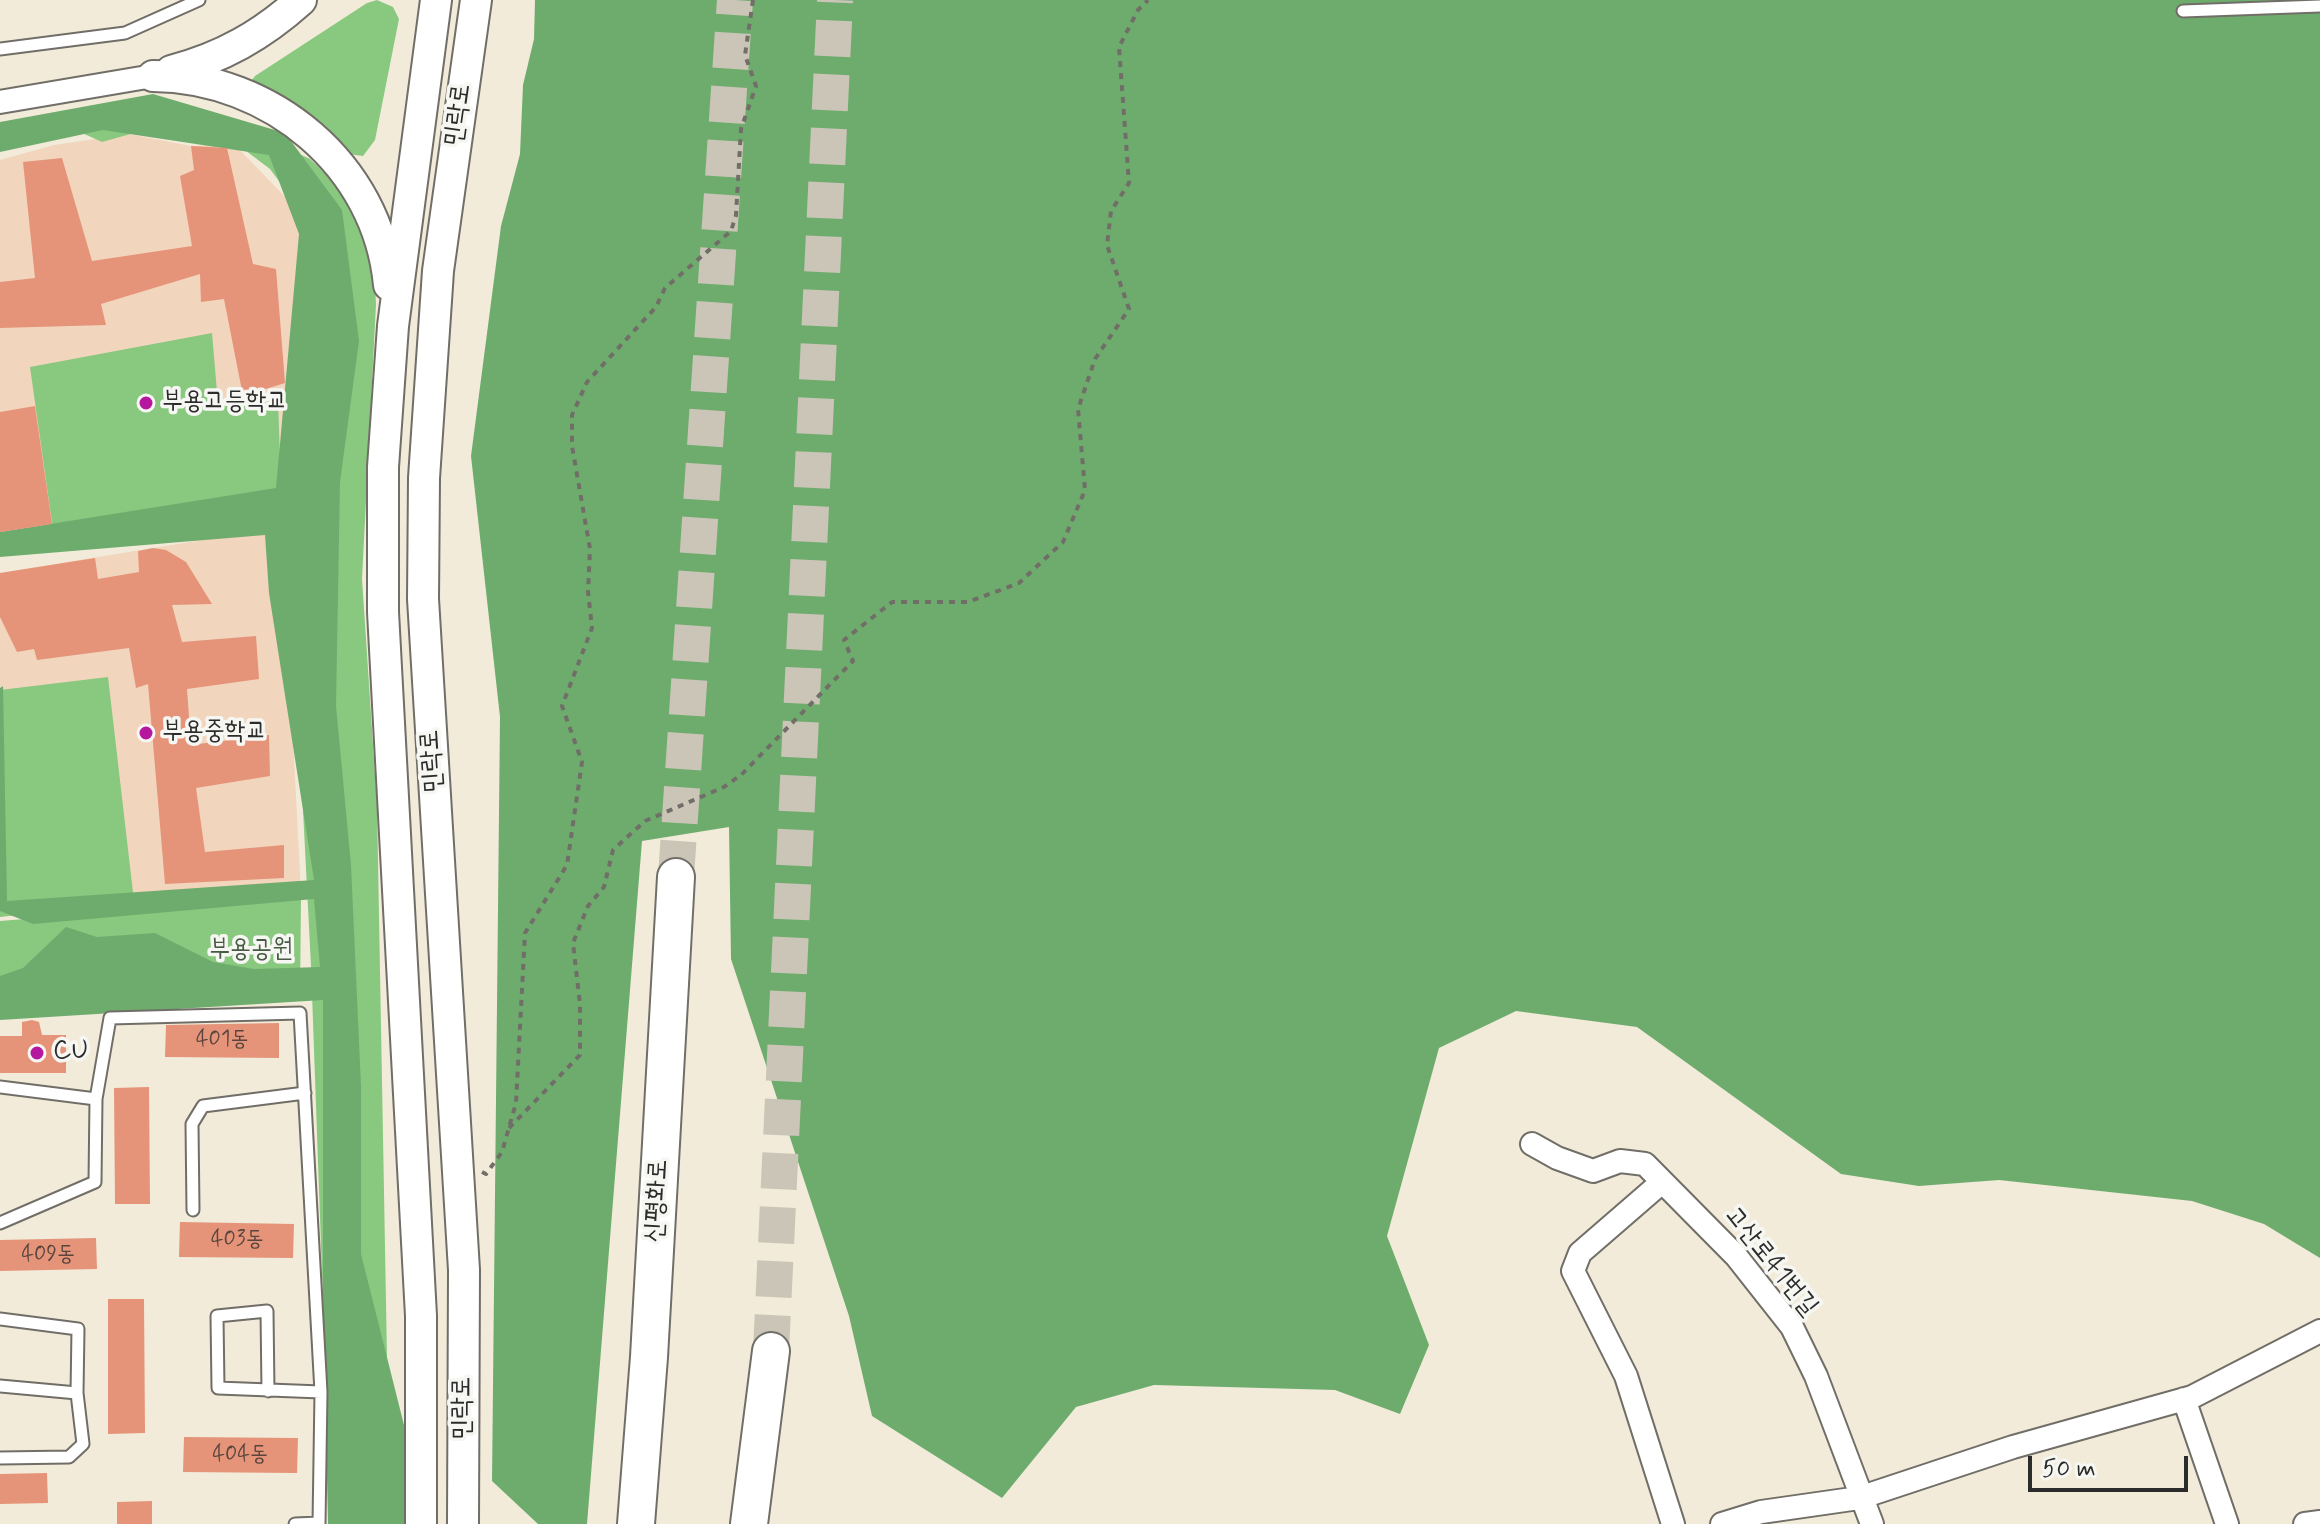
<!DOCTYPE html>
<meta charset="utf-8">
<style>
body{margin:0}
#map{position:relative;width:2320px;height:1524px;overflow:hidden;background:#f2ebd9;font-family:Mynerve,sans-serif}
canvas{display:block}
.scale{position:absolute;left:2028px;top:1456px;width:160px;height:36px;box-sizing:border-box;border:4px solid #2b2b2b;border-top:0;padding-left:10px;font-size:24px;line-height:28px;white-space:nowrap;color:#2b2b2b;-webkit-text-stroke:6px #f6f6f2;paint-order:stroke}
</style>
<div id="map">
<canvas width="2320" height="1524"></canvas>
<div class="scale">50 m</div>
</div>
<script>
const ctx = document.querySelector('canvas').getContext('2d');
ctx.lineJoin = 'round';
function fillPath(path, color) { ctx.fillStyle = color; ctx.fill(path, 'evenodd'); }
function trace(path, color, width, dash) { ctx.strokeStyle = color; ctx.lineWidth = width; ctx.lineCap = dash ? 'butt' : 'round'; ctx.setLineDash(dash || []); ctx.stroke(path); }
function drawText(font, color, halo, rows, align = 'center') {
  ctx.font = font + ' Mynerve,"Poor Story",sans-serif'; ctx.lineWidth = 7; ctx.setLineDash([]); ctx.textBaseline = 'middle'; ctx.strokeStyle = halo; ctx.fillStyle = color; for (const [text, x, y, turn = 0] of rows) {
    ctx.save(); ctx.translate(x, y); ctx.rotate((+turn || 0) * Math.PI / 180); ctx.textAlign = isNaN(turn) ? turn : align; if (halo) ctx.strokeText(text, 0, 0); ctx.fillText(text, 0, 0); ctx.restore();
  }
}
fillPath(new Path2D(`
 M129,134L191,146L234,144L294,206L307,230L282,516L0,551V160L54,145Z
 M282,527L301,893L134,901L0,917V573Z`), '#f2d5bd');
fillPath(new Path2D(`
 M377,0L393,7L399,19L375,140L363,156L341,153L248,85L255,76L367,3Z
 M156,104L212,113L310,159L340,187L373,248L376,304L362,579L377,805L390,1524H331L311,966L289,537L316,231L270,169L233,141L173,122L102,142L49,118Z
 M212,333L218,404L278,400L282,516L55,544L30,367Z
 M108,677L134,901L0,917V690Z
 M301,897L300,997L0,1016V921Z`), '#89c87f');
fillPath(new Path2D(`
 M535,0H2320V1258L2264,1224L2192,1201L1999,1180L1919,1186L1841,1174L1637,1027L1516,1011L1439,1048L1387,1236L1429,1345L1400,1414L1335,1390L1154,1385L1076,1407L1002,1498L872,1416L849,1316L731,959L729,827L642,841L587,1524H538L492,1481L500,717L471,456L501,226L520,154L523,85L534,39Z
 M153,94L285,133L342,210L359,341L340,482L336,706L351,865L361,1086V1254L408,1441L409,1524H328L323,1288V1000L0,1020V976L23,968L66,927L97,937L155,933L213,962L254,969L320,967L314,899L33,924L0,911V688L3,686L7,901L314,880L269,593L265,535L0,557V532L276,488L299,234L269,155L103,130L0,152V122Z`), '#6eac6e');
fillPath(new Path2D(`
 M191,146L227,148L253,264L276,269L285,383L243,396L224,299L201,302L200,274L101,304L106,325L0,328V282L35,278L23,162L62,158L92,261L192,246L180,176L194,170Z
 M35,406L52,524L0,532V412Z
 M153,548L166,550L186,562L212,604L172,605L182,642L256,636L259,679L187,689L191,745L269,735L270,776L196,788L205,852L284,845V878L165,884L148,684L136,688L129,648L37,660L34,649L17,652L0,617V573L95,558L98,579L139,572L138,551Z
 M32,1020L39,1022L42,1035H66V1073H0V1036H22V1022Z
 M279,1023V1058L165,1057L166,1025Z
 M149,1087L150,1204H115L114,1088Z
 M180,1222L294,1224L293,1258L179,1257Z
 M96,1238L97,1269L0,1271V1240Z
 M108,1299H144L145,1433L108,1434Z
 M184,1437L298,1438L297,1473L183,1472Z
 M47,1473L48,1503L0,1504V1474Z
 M152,1501V1524H117V1502Z`), '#e59479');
trace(new Path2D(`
 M676,877L735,0
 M771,1351L835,0`), '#cac5b6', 36, [36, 18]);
const service = new Path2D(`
 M2183,11L2320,6
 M0,49L125,33L199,0
 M0,1087L96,1099L110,1018L300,1013L321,1392L218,1388L217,1316L267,1311L268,1391
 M193,1210L192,1124L203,1106L305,1093
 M0,1223L95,1182L96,1099
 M0,1319L78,1329L77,1393L83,1444L69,1457L0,1458
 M0,1386L77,1393
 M295,1524L319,1523
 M319,1524L321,1392`);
const minor = new Path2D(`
 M0,102L153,76
 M1532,1144L1557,1158L1593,1171L1620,1161L1645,1164L1736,1256L1792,1327L1816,1376L1872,1524
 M1662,1182L1580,1253L1573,1271L1626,1376L1673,1524
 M2184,1399L2227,1524
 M1722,1524L1761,1512L1859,1498L2013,1447L2192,1397L2320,1331
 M2305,1524L2320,1522`);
const secondary = new Path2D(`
 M171,71C222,58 262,35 301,0
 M153,76C271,77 378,165 389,285
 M421,1524V1316L383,612V467L393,326L436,0
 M463,1524L464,1270L423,599L424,478L438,271L476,0`);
const trunk = new Path2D(`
 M636,1524L649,1357L676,877
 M749,1524L771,1351`);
trace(service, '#716e68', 15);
trace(minor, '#716e68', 26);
trace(secondary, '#716e68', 34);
trace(trunk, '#716e68', 40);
trace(new Path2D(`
 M509,1128L580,1055V1004L573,943L588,906L604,887L613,850L645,821L724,787L741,775L853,661L844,640L892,602H968L1019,583L1063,542L1085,490L1078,409L1095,359L1129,309L1107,245L1111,211L1129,183L1119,47L1138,10L1148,0
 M482,1172L486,1174L502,1152L516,1103L525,933L567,865L582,762L562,706L592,628L588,592L590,549L572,446V415L587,382L656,307L665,288L731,231L736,215L741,129L756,86L745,55L753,0`), '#716e68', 4, [6, 6]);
trace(service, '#fff', 11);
trace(minor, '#fff', 22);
trace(secondary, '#fff', 30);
trace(trunk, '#fff', 36);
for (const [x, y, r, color] of [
 [146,403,8,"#b5179e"],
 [146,733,8,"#b5179e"],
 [37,1053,8,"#b5179e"]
]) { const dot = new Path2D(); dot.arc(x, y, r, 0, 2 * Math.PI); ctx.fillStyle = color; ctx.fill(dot); trace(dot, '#f6f6f2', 3); }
drawText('22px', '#5a453e', null, [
 ["401동",222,1040],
 ["403동",237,1240],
 ["409동",48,1255],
 ["404동",240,1455]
]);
drawText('26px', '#2b2b2b', '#f6f6f2', [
 ["민락로",459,115,-82],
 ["민락로",433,761,-94],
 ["신평화로",658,1201,-87],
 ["고산로41번길",1770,1262,51],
 ["민락로",464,1408,-90]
]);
drawText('26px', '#2b2b2b', '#f6f6f2', [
 ["부용고등학교",162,403],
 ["부용중학교",162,733],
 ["CU",53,1053]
], 'left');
drawText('26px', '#475a44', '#f6f6f2', [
 ["부용공원",251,951]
]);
</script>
